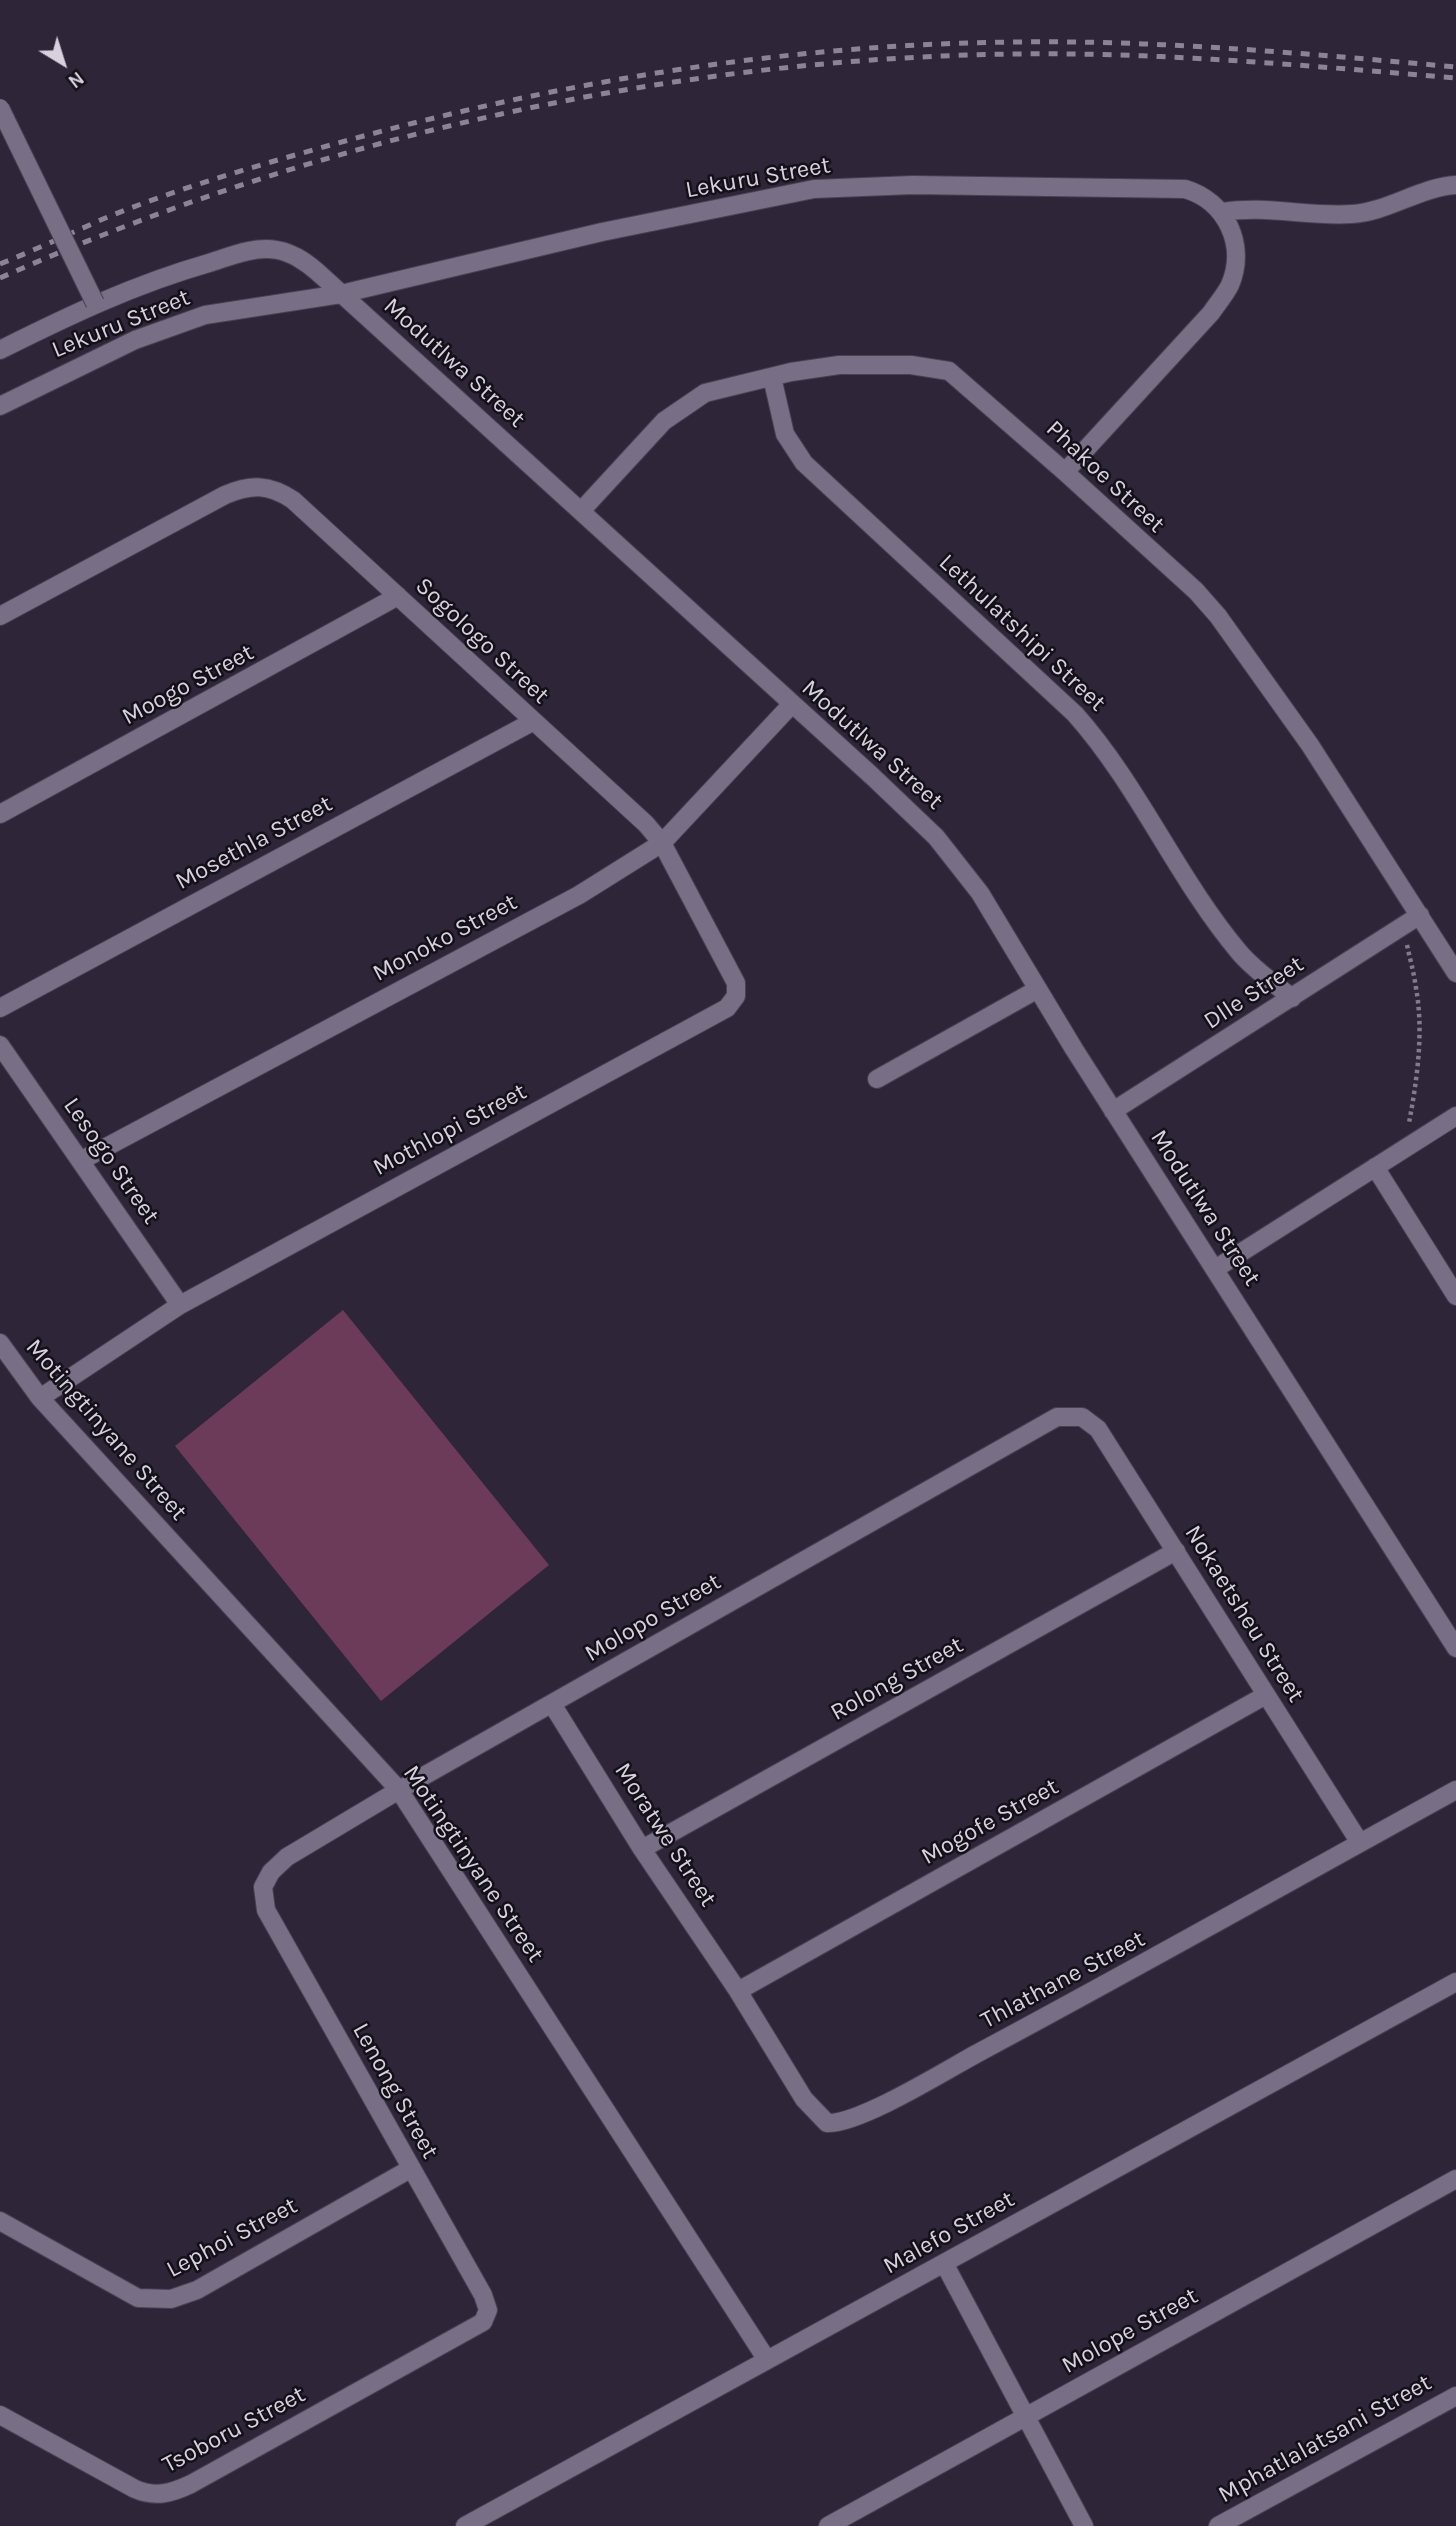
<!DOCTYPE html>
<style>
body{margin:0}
#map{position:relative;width:1456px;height:2526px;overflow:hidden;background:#2e2538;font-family:Karla,sans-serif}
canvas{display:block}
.north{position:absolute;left:28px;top:28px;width:70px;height:70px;-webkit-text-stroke:5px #141019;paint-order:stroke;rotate:142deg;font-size:19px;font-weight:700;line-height:28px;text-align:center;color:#d7d1de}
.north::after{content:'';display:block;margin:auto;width:24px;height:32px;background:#d7d1de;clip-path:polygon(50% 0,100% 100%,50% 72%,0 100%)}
</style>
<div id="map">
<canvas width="1456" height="2526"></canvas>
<div class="north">N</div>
</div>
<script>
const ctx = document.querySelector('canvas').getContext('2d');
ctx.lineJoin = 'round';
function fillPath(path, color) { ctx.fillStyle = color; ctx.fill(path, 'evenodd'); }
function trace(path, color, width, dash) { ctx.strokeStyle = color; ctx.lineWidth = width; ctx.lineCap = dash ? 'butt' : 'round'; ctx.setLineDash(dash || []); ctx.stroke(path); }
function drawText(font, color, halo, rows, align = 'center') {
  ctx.font = font + ' Karla,sans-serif'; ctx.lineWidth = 5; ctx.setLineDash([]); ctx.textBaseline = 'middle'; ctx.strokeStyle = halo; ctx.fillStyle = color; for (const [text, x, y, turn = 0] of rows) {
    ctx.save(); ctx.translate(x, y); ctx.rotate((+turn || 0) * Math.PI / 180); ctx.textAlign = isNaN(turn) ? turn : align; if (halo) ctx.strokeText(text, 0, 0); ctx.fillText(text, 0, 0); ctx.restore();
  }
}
fillPath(new Path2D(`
 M343,1310L549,1565L381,1701L175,1446Z`), '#6c3b59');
const minor = new Path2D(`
 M1223,212C1266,205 1308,217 1352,214C1388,212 1420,187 1456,185
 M0,350C68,316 135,284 209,263C231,256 254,246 277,250C295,253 310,265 323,277L872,776L936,837L980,893L1074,1049L1456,1648
 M772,377L785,434L804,463L1075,714C1139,786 1177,878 1239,952C1254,970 1274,983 1292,998
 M0,406L135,340L205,315L341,294L602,232L814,189L913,185L1185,189C1226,201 1247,245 1230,285C1225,295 1217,304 1211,313L1065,472
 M581,511L664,421L705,393L791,372L839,365H911L949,371L1065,472L1196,591L1218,616L1310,745L1456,973
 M0,616L225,495C251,484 269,484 293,500L646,824L662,843L736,983V996L727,1008L180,1305L40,1398
 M0,814L398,596
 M0,1008L532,722
 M0,1045L180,1305
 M877,1079L1038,989
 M1113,1111L1420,915
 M82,1160L579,895L662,843L791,705
 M1375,1167L1456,1296
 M1215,1269L1456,1116
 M0,1343L40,1398L399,1790L767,2360
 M552,1704L642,1849L738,1991L804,2099L827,2123C858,2125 945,2071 976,2054C1137,1968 1296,1878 1456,1790
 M642,1849L1176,1551
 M738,1991L1266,1695
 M0,2221L138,2298L171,2299L197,2290L410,2169
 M944,2263L1084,2526
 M0,2415L135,2489C156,2498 172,2493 191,2484L483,2322L488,2310L483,2295L266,1910L263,1887L271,1872L287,1857L399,1790L1057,1417H1082L1098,1429L1360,1843
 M465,2526L1456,1982
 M828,2526L1456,2179
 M1218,2526L1456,2396`);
trace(minor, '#484151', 20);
trace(new Path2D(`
 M1407,945C1410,959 1414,973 1416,988C1424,1032 1417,1080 1409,1123`), '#837b8b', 4.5, [3.5, 3.5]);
trace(minor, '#786e85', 18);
trace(new Path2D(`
 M0,264C35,250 69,234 103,219C178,188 259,165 338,143C558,82 787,44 1016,42C1163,40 1309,54 1456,67
 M0,278C315,138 671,58 1016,54C1163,52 1309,66 1456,78`), '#8c8494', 5, [9, 9]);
const minorBridge = new Path2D(`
 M0,108L95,303`);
trace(minorBridge, '#484151', 20, []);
trace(minorBridge, '#786e85', 18);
drawText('24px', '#d7d1de', '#141019', [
 ["Lekuru Street",758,178,-10],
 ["Lekuru Street",121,324,-22],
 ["Modutlwa Street",454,363,42],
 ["Phakoe Street",1105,477,43],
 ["Lethulatshipi Street",1022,633,43],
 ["Sogologo Street",482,641,43],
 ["Moogo Street",188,685,-28],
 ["Modutlwa Street",872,745,42],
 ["Mosethla Street",254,843,-28],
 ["Monoko Street",445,938,-28],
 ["Dlle Street",1254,993,-33],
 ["Mothlopi Street",450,1130,-28],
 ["Lesogo Street",111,1161,55],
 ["Modutlwa Street",1205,1208,57],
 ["Motingtinyane Street",106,1430,49],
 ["Nokaetsheu Street",1244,1614,58],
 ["Molopo Street",653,1618,-30],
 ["Rolong Street",897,1679,-29],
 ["Mogofe Street",990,1822,-29],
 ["Moratwe Street",665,1835,57],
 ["Motingtinyane Street",473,1864,56],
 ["Thlathane Street",1063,1980,-28],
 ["Lenong Street",395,2091,61],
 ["Malefo Street",949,2233,-29],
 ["Lephoi Street",232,2238,-28],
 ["Molope Street",1130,2331,-29],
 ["Tsoboru Street",234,2430,-28],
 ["Mphatlalatsani Street",1325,2439,-29]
]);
</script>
